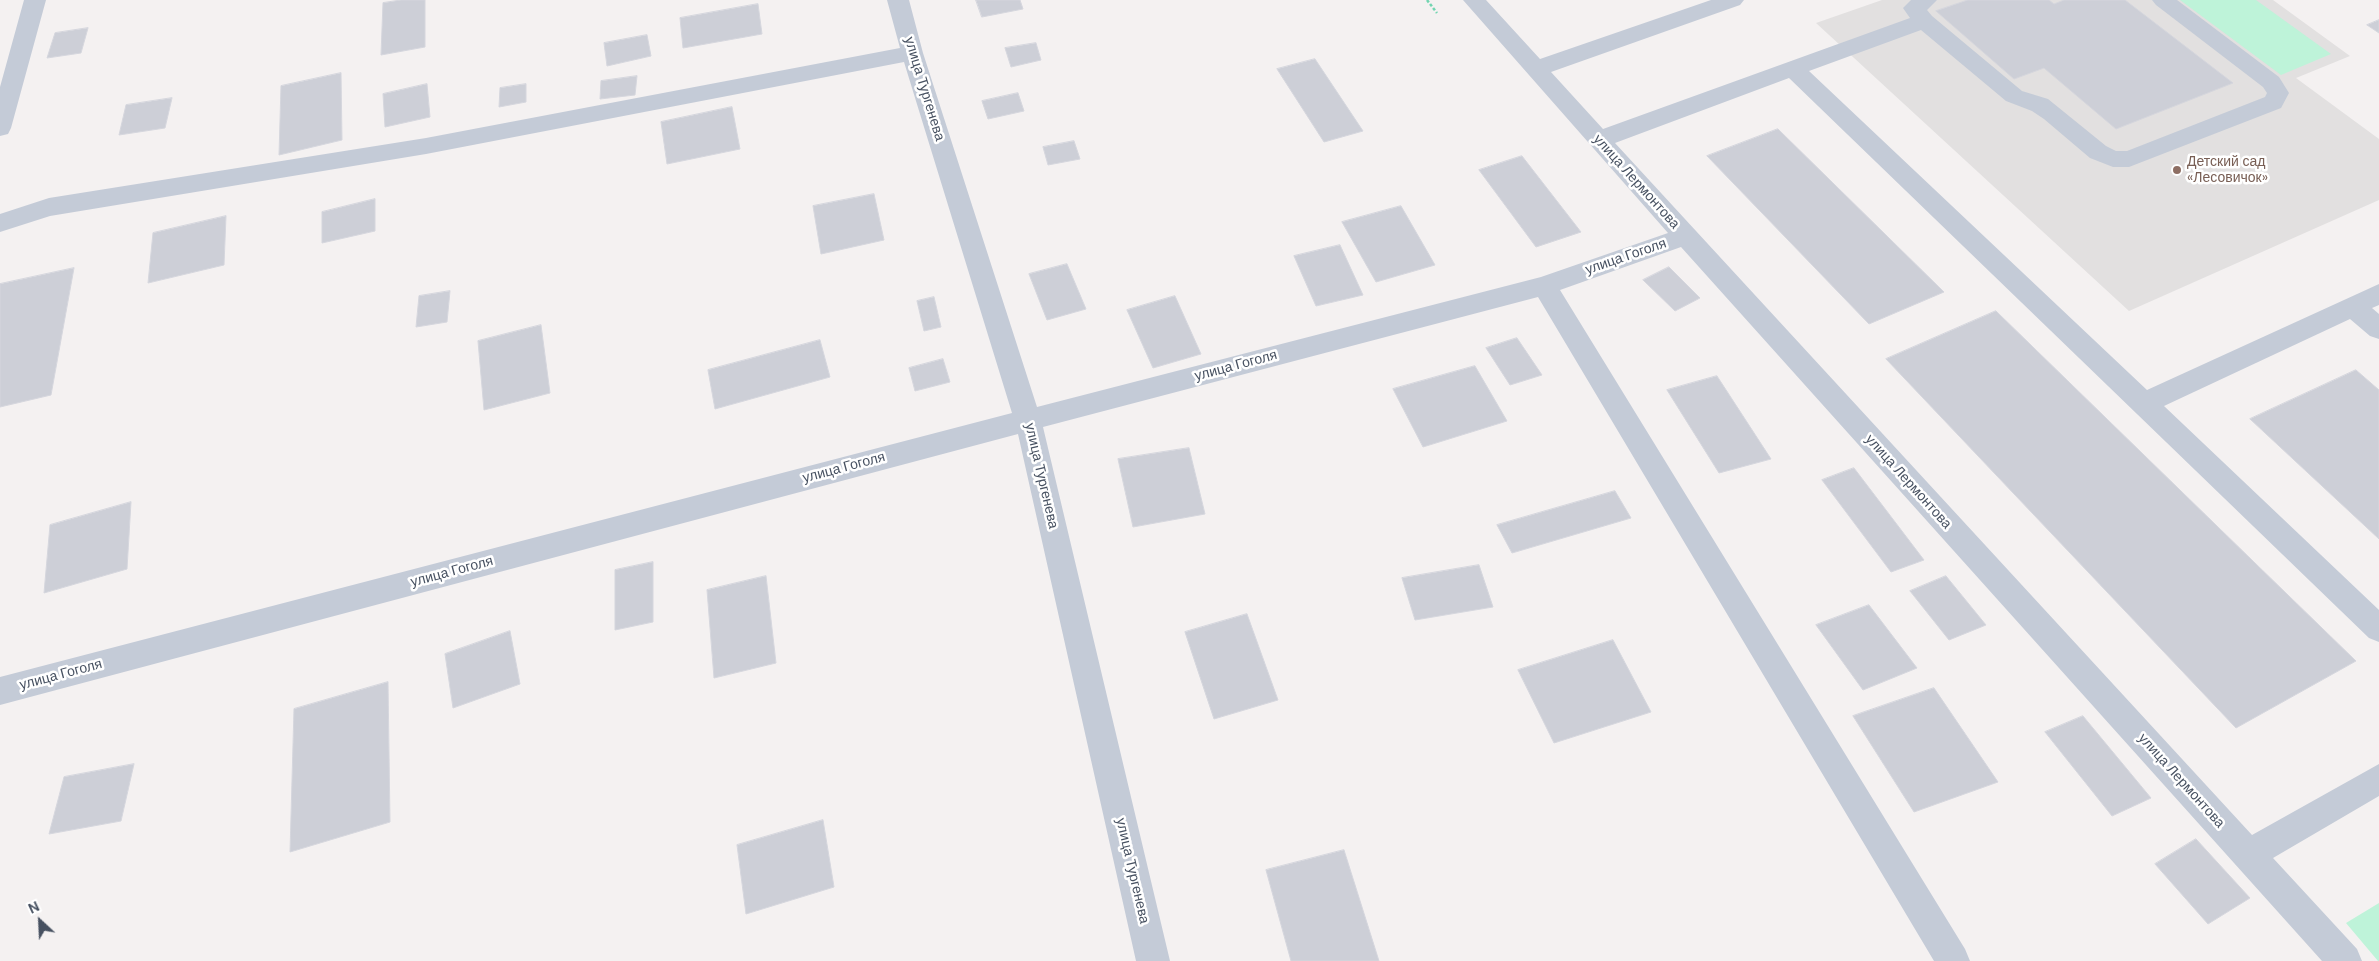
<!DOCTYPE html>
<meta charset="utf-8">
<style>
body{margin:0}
#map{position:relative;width:2379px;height:961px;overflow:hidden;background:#f4f1f1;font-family:"DM Sans",sans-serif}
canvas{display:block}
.north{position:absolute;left:15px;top:896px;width:50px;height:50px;-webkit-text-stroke:4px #fff;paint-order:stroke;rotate:335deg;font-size:14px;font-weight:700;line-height:20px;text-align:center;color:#475161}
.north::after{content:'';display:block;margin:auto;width:18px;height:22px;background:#475161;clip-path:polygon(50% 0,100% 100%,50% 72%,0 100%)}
</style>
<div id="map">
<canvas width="2379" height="961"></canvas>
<div class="north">N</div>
</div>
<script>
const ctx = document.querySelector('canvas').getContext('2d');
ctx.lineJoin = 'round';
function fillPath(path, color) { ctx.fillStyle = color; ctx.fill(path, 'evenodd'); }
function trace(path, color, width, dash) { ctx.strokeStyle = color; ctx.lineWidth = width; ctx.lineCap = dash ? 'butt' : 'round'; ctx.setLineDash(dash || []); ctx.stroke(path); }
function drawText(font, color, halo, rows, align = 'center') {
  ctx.font = font + ' "DM Sans",sans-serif'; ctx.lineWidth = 5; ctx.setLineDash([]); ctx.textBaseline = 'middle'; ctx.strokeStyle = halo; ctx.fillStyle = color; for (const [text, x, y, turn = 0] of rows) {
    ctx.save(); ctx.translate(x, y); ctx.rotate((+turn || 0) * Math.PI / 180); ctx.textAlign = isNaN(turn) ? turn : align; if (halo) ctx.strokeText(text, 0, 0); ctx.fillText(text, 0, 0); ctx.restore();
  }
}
fillPath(new Path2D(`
 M1882,0H2273L2350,56L2296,78L2379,139V200L2129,311L1816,23Z`), '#e2e0e0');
fillPath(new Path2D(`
 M2180,0H2256L2331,54L2281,75Z
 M2379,903V961H2378L2346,923Z`), '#bef3d9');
const building = new Path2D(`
 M401,0H425V47L381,55L383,3Z
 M976,0H1020L1023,9L982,17Z
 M1968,0H2049L2054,4L2064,0H2125L2233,83L2116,129L2044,68L2014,79L1936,11Z
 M758,4L762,34L683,48L680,18Z
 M2379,20V33L2367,25Z
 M88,28L81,53L47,58L55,33Z
 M647,35L651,56L607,66L604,43Z
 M1036,43L1041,60L1011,67L1005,48Z
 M1315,59L1363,131L1324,142L1277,69Z
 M341,73L342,140L279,155L281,86Z
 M637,76L635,95L600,99L601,81Z
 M427,84L430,117L385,127L383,94Z
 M526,84V102L499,107L500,88Z
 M1018,93L1024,111L988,119L982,101Z
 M172,98L165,128L119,135L126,105Z
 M732,107L740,149L667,164L661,122Z
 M1778,129L1944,292L1869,324L1707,156Z
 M1074,141L1080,159L1048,165L1043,147Z
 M1522,156L1581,232L1536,247L1479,170Z
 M874,194L884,240L821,254L813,206Z
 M375,199V231L322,243V212Z
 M1401,206L1435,265L1376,282L1342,222Z
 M226,216L224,265L148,283L153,233Z
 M1340,245L1363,295L1316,306L1294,256Z
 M1067,264L1086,309L1047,320L1029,274Z
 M1669,267L1700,298L1675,311L1643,280Z
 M74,268L51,395L0,407V284Z
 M450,291L447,322L416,327L419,296Z
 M1175,296L1201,354L1153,368L1127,310Z
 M934,297L941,327L924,331L917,301Z
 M1996,311L2254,562L2356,661L2236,728L1886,359Z
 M541,325L550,393L484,410L478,341Z
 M1517,338L1542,375L1510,385L1486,348Z
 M820,340L830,377L715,409L708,370Z
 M943,359L950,382L915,391L909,368Z
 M1475,366L1507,421L1423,447L1393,389Z
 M2356,370L2379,390V539L2250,419Z
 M1717,376L1771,459L1719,473L1667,390Z
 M1189,448L1205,514L1133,527L1118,459Z
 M1854,468L1924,560L1891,572L1822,480Z
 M1615,491L1631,518L1512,553L1497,525Z
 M131,502L127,569L44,593L50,525Z
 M653,562V622L615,630V570Z
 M1479,565L1493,607L1415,620L1402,578Z
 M766,576L776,663L714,678L707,590Z
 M1946,576L1986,625L1949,640L1910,591Z
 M1869,605L1917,668L1863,690L1816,625Z
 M1247,614L1278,700L1214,719L1185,632Z
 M510,631L520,684L453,708L445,654Z
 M1613,640L1651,712L1554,743L1518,670Z
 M388,682L390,822L290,852L294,709Z
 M1934,688L1998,782L1914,812L1853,716Z
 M2083,716L2151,798L2112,816L2045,732Z
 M134,764L121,821L49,834L64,777Z
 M823,820L834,887L746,914L737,845Z
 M2196,839L2250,898L2208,924L2155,864Z
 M1344,850L1379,961H1291L1266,870Z`);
fillPath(building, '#cdcfd7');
trace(building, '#d5d6dd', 1);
trace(new Path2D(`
 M1427,0L1437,13`), '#72d5b1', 2.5, [3, 2]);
fillPath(new Path2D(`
 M24,0H46L11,128L8,134L0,136V87Z
 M887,0H909L923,53L1037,407L1541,277L1668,233L1463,0H1486L1540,59L1711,0H1744L1740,5L1551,72L1603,129L1910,18L1903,8L1911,0H1937L1927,10L1932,16L2022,91L2048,99L2106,146L2116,151H2127L2265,97L2267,93L2263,87L2156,5L2152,0H2177L2279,77L2289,93L2281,108L2129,167H2113L2090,158L2044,119L2032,111L2006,101L1921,30L1809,71L2147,390L2379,284V305L2372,308L2379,314V339L2370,336L2350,319L2164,406L2379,610V642L2369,638L1789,78L1615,143L2252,835L2379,764V796L2273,858L2357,949L2362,961H2322L1681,247L1560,290L1965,949L1970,961H1934L1538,297L1043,427L1170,961H1136L1018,434L0,705V677L1012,413L904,62L426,154L50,216L0,232V214L49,198L426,138L900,48Z`), '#c4cbd7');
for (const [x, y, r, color] of [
 [2177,170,5,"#8d6e63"]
]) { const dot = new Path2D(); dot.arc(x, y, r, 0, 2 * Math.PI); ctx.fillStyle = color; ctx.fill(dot); trace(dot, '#fff', 2); }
drawText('14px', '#475161', '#fff', [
 ["улица Тургенева",924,89,73],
 ["улица Лермонтова",1636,182,48],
 ["улица Гоголя",1626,257,-19],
 ["улица Гоголя",1236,366,-15],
 ["улица Гоголя",844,468,-15],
 ["улица Тургенева",1041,476,77],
 ["улица Лермонтова",1908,482,48],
 ["улица Гоголя",452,572,-15],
 ["улица Гоголя",61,675,-15],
 ["улица Лермонтова",2181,781,48],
 ["улица Тургенева",1132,871,77]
]);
drawText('14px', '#785e54', '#fff', [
 ["Детский сад",2187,162],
 ["«Лесовичок»",2187,178]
], 'left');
</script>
